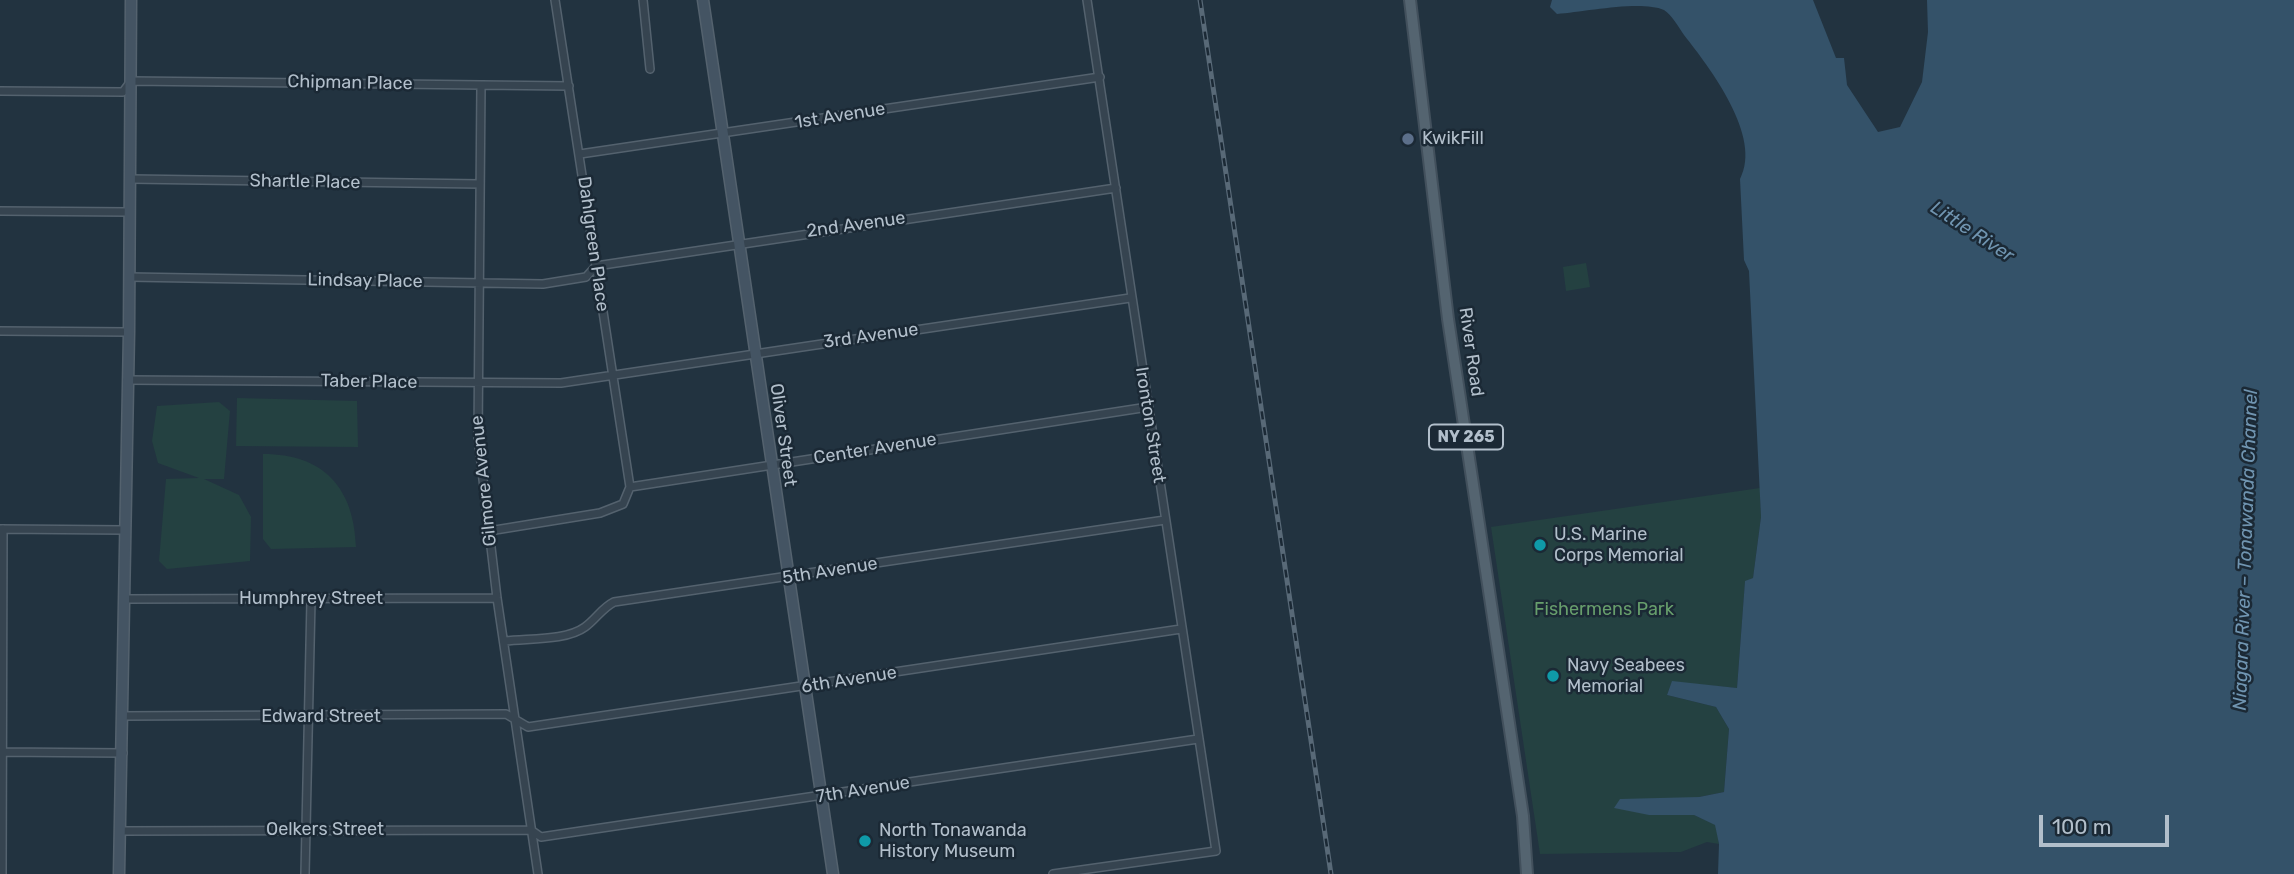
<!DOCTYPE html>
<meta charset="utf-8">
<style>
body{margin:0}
#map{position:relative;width:2294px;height:874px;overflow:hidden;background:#223340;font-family:Rubik,sans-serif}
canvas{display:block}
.scale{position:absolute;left:2039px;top:815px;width:130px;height:32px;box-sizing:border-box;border:4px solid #b2bfcb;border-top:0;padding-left:9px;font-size:21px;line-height:24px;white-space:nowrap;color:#b2bfcb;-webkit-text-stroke:5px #1b2935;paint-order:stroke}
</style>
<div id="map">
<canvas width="2294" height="874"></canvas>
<div class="scale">100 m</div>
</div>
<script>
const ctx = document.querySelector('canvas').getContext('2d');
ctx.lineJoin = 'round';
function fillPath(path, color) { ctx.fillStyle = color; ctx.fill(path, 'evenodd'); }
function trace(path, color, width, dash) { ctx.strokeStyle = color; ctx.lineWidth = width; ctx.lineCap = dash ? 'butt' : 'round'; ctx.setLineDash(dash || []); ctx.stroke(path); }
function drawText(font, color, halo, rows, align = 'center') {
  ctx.font = font + ' Rubik,sans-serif'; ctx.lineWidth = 5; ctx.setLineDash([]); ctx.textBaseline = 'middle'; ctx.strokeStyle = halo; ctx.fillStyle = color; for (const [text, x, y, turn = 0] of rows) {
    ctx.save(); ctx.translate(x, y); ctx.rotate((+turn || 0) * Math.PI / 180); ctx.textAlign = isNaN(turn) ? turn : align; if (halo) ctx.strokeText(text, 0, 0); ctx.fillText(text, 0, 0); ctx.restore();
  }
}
fillPath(new Path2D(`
 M1586,263L1590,287L1566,291L1563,267Z
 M237,398L357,401L358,447L236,446Z
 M219,402L230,411L224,479H204L239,495L251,517L250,561L167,569L159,561L166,479L199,478L158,463L152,441L157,406Z
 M263,454C324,454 354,488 356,547L271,549L263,539Z
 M1760,488L1761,517L1753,578L1745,582L1737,688L1672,682L1667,695L1716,707L1729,729L1724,792L1699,797L1649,815H1694L1716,825L1719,844L1707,842L1681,852L1540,854L1491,527Z`), '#244141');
fillPath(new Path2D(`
 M1552,0H1813L1836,58H1844L1847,85L1878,132L1900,127L1922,82L1928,32L1927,0H2294V874H1718L1719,844L1715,825L1694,815H1649L1614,808L1620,799L1699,797L1724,792L1729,729L1716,707L1667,695L1672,681L1737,688L1745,581L1753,578L1761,517L1749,271L1744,260L1740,179C1763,137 1710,68 1684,35C1679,28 1672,15 1664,10C1640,0 1585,12 1557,14L1550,7Z`), '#345269');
const street = new Path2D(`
 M555,0L630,487
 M643,0L650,69
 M481,85L478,437L497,598L538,874
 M0,91L123,92L131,81L569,86
 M580,154L1100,77
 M131,179L480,184
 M0,211L129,212
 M129,277L543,284L586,277L596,266L1116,188
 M0,331L129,332
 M127,380L561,383L1130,298
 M0,529L125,530
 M489,531L600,513L623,504L630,487L1148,407
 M124,599L497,598
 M505,641C528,638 566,641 585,627C596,619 602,608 614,602L1165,520
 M122,716L506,714L528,727L1181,629
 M0,752L123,753
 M119,831L531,830L541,837L1198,739
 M2,874L3,529
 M305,874L311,600
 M1053,874L1216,851L1087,0`);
const secondary = new Path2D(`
 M703,0L833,874
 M119,874L129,332L131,0`);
const primary = new Path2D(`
 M1410,0L1448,319L1523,816L1527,874`);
trace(street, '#54626e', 10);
trace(secondary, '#54626e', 13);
trace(primary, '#42505c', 14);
trace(street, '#364450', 7);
trace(secondary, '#445463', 10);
trace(primary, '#546470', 10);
const rail = new Path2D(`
 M1200,0L1331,874`);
trace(rail, '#586977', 5);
trace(rail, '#1b2935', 2.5, [8]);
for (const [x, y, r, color] of [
 [1408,139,7,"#5c6f8a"],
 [1540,545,7,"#0f9aa8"],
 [1553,676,7,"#0f9aa8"],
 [865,841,7,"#0f9aa8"]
]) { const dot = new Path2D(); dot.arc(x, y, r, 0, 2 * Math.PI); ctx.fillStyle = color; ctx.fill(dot); trace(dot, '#1b2935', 2.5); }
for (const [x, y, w] of [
 [1466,437,74]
]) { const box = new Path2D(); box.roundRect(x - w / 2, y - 12.5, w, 25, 5); ctx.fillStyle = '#1b2935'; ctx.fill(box); trace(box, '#b2bfcb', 2); }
drawText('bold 16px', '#b2bfcb', null, [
 ["NY 265",1466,437]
]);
drawText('18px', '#b2bfcb', '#1b2935', [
 ["Chipman Place",350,83,1],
 ["1st Avenue",840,116,-9],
 ["Shartle Place",305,182,1],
 ["2nd Avenue",856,225,-8],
 ["Dahlgreen Place",593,244,82],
 ["Lindsay Place",365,281,1],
 ["3rd Avenue",871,336,-8],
 ["River Road",1471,352,82],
 ["Taber Place",369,382,1],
 ["Ironton Street",1150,425,81],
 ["Oliver Street",783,435,82],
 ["Center Avenue",875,449,-9],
 ["Gilmore Avenue",484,481,-96],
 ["5th Avenue",830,571,-9],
 ["Humphrey Street",311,599],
 ["6th Avenue",849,680,-9],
 ["Edward Street",321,717],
 ["7th Avenue",863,790,-9],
 ["Oelkers Street",325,830]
]);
drawText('18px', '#b2bfcb', '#1b2935', [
 ["KwikFill",1422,139],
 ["U.S. Marine",1554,535],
 ["Corps Memorial",1554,556],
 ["Navy Seabees",1567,666],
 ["Memorial",1567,687],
 ["North Tonawanda",879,831],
 ["History Museum",879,852]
], 'left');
drawText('18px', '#679e6c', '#1b2935', [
 ["Fishermens Park",1604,610]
]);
drawText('italic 19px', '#7095b1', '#1b2935', [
 ["Little River",1972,232,33],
 ["Niagara River – Tonawanda Channel",2246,550,-88]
]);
</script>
